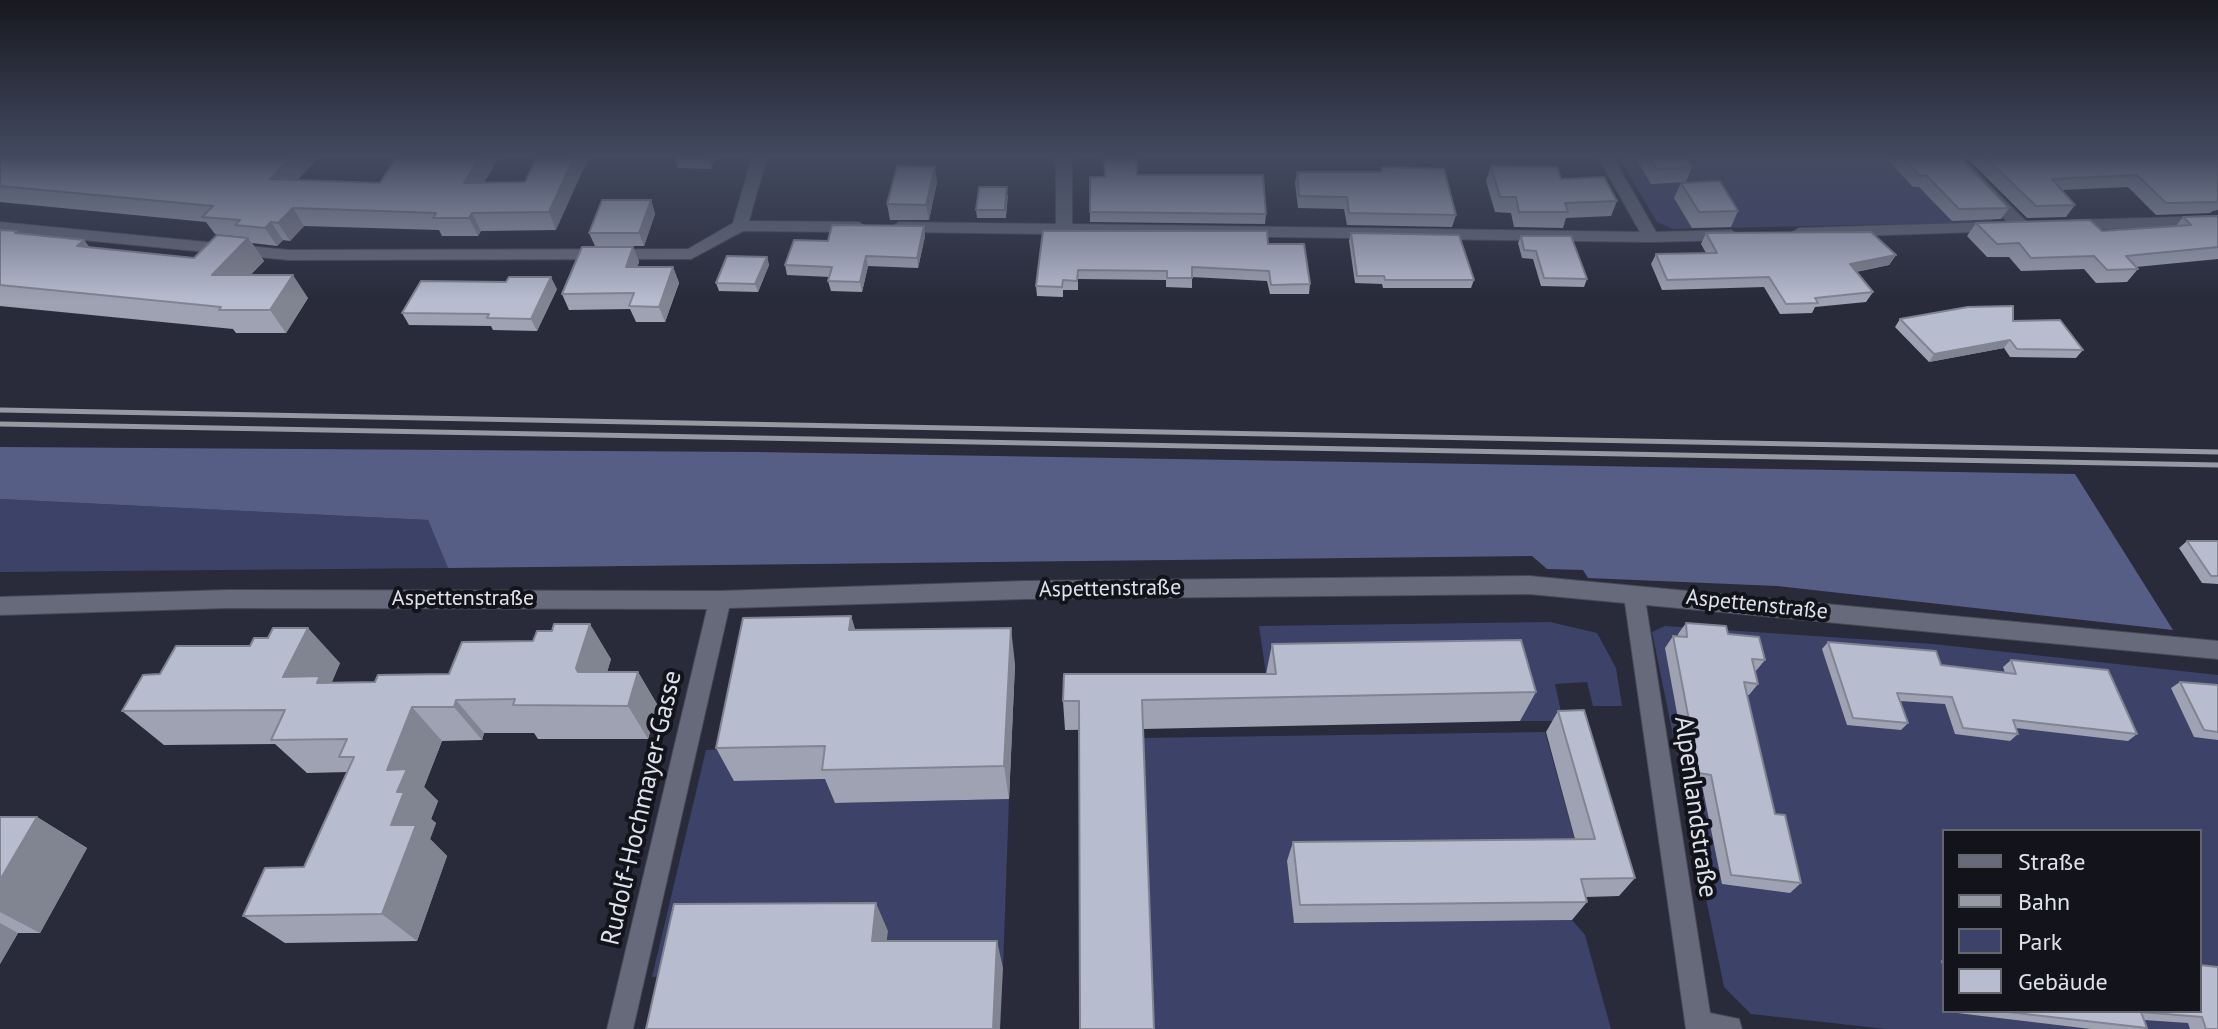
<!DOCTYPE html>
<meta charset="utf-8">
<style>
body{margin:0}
#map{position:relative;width:2218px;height:1029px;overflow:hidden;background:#292b3a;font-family:"PT Sans",sans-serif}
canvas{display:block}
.legend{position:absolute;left:1942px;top:829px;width:260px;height:184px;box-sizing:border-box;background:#13141b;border:2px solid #65666e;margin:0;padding:10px 14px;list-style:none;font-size:24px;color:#dfe1eb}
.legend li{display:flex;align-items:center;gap:16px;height:40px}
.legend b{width:40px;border:2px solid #65666e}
</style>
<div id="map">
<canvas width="2218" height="1029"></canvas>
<ul class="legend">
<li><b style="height:10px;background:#666a7b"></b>Straße</li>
<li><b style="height:10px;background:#9799a5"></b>Bahn</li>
<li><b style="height:22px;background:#3d4268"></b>Park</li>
<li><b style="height:22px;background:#b8bccf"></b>Gebäude</li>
</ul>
</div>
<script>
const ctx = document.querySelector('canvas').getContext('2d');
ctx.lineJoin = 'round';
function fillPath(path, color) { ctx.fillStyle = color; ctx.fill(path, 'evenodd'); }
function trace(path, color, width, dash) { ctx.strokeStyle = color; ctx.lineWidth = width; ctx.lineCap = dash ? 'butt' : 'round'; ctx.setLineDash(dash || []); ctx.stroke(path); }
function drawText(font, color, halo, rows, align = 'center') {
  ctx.font = font + ' "PT Sans",sans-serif'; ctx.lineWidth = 8; ctx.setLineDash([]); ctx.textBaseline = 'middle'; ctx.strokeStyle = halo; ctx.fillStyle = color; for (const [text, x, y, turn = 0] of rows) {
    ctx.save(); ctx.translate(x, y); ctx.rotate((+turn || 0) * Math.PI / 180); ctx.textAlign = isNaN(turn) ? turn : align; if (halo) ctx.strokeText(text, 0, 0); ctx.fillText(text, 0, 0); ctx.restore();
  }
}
fillPath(new Path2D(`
 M1619,157H1940L1996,212L1991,222L1673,229L1657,222Z
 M0,499L428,520L448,568L0,572Z
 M1550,622L1597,633L1616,668L1622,706H1593L1587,682L1555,684L1563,721H1520L1506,670L1266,674L1259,626Z
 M1665,626L1933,644L2218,675V1029H1886L1751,1014L1724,987L1652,632ZM1944,831H2200V1011H1944Z
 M1545,732L1591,897L1287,861L1294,922L1572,920L1585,935L1611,1029H1152L1141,738Z
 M740,748L734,781L838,779L835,803L1009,799L1003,968H883L887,931L686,975L652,977L706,750Z`), '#3d4268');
fillPath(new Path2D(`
 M0,447L755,452L2075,474L2173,630L1777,586L1588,578L1583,570L1547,569L1532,556L448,568L428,520L0,499Z`), '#575e86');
const minor = new Path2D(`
 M752,157H767L749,221L859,222L867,227L859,232L743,231L691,259L289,260L0,232V222L289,250L688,249L733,223Z
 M1056,157H1072V224L1640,232L1598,157H1613L1656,232L1731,230L1739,235L1731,240L1651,242L899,232L891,227L899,222L1056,224Z
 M1945,157H1961L2028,223V231H2016Z
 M2218,216V226L2071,230L2063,225L2071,220Z
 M1999,222L2005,223V231L1799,238L1791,233L1799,228Z
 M1529,576L2218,641V659L1646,605L1710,1013L1739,1019L1742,1029H1686L1625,603L1529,594L1025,599L729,608L633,1029H607L707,609L228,608L0,615V597L228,590L720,591L1025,581Z`);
trace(minor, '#474956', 2);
fillPath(minor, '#666a7b');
trace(new Path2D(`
 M0,410L2218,452
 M0,424L2218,465`), '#9799a5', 5);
fillPath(new Path2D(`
 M0,157H319L297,180L380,183L499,157L484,183L525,182L537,157L556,230L481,231L478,236H442L439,230L304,226L290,241L283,240L277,246L252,243L264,261L250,275L308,298L286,333H236L233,329L0,306V230L19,234L84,240L89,248L194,258L243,237L215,234L206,222L0,202Z
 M674,157H716L711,169L678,168Z
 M1635,157H1686L1692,167L1686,182L1651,184Z
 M1885,157H1960L2009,208L2001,219L1952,221L1919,187H1913Z
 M1966,157H2218V210L2213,211L2210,213L2156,215L2128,187L2061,190L2075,205L2066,217L2027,218Z
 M1491,166L1561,179L1617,201L1611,216L1566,218L1563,228L1514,227L1511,213L1495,212L1486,181Z
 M1382,167L1456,215L1452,227L1347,225L1344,209L1298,208L1295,183L1297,172H1380Z
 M1137,175L1266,214L1265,224L1090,222V177Z
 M937,182L929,220H890L887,204Z
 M1681,183L1738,211L1731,227L1692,228L1674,198Z
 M1008,195L1006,218H977L976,210Z
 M651,200L655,214L644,246H595L589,233Z
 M2218,216V259L2136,267L2138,269L2127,282L2096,283L2084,269L2021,271L2009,257H1987L1967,236L1976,223L2102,231L2176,226L2183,217Z
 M924,226L925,236L918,268L868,266L862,292L831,291L828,281L830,277L787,275L785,265L828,241Z
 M1043,231L1268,244L1310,284L1309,294H1270L1267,281L1192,277V288L1166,287V280L1078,279V290H1063V297L1037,296L1036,286Z
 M1351,233L1474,280L1471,288H1383L1382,284L1355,283L1349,241Z
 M1706,233L1896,255L1889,265L1856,272L1873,292L1866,302L1815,307L1812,313L1780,314L1764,287L1662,290L1651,264L1656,254L1706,253L1701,244Z
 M1521,236L1587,279L1584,287L1541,286L1533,259L1522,258L1518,243Z
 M633,247L639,262L637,267H673L679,283L665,322H636L630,309L569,310L562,294Z
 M767,257L769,265L758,292L719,291L716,283Z
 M557,289L537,331L493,330L491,326L409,325L402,313Z
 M1900,319L2013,321L2083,350L2076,358L2010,357L2004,348L1929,362L1895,327Z
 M2187,541H2218V584L2202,583L2179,548Z
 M851,616L855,630L1015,664L1009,799L835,803L825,779L734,781L716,748Z
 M1686,623L1728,634L1765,660L1755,672L1758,684L1749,695H1747L1775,814L1801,883L1790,893L1722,884L1702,785L1690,784L1665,648L1673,636L1678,637V634Z
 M533,641L611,659L607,672H638L658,706L648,739H538L534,733H484L482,740L442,741L424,787L438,801L431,819L436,823L430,839L447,856L417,941L285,943L243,916L304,867L348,772L307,773L275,744L164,745L122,711L160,674L340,663L331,683L375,682L449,674Z
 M1828,642L1941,665L2005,673L2003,667L2011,660L2137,734L2128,741L2016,728L2018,734L2010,741L1955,734L1945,704L1900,701L1908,723L1901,730L1847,725L1822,649Z
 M1272,644L1536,692L1520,721L1143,729L1065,730L1063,701L1266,674Z
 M2180,682L2218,685V740L2194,737L2171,688Z
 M1558,711L1635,878L1619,896L1586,897L1587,902L1572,920L1294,923L1287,861L1293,842L1575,839L1546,732Z
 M0,817H37L87,848L40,933H18L0,964Z
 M1944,958V971L1941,961Z
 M1956,1011H2200L2218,1029H2190L2188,1023L2144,1020L2147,1028L2145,1029H2091L1957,1013Z`), '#9ea2b2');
fillPath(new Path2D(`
 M291,157H319L281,197L270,179Z
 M480,157H499L473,201L464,183Z
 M574,157H589L556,230L549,212Z
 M707,157H716L711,169Z
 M935,167L937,182L929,220L926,205Z
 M651,200L655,214L644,246L639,233Z
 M293,208L304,226L290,241L278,223Z
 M472,213L481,231L478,236L469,218Z
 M271,222L283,240L277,246L265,228Z
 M924,226L925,236L918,268L917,258Z
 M248,238L264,261L229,298L212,275Z
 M84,240L102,263L77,246Z
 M633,247L639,262L632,283L626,267Z
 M1896,255L1889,265L1844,274L1850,264Z
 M866,256L868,266L862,292L860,282Z
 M767,257L769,265L758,292L755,284Z
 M673,267L679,283L665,322L659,307Z
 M293,275L308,298L286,333L270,310Z
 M551,277L557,289L537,331L531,319Z
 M2010,340L2004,348L1929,362L1934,354Z
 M851,616L862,652L849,630Z
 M590,624L611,659L598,703L576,668Z
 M308,628L340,663L330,687L283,677Z
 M1011,628L1015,664L1009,799L1004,766Z
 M638,672L658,706L648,739L628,706Z
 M456,700L484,733L482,740L454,707Z
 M412,707L442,741L424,787L438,801L431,819L436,823L430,839L447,856L417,941L382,914L391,825L397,792L387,770Z
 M37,817L87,848L40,933L0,912V880Z
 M876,903L888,931L883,968L872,941Z
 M0,923L18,933L0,964Z
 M997,941L1003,968L1000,1029H993Z`), '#818491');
const building = new Path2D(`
 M0,157H291L270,179L380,183L396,157H480L464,183L525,182L537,157H574L549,212L472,213L469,218H433L436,213L293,208L278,223L271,222L265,228L235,225L240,220L202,217L213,206L0,186Z
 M1104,157H1136L1137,175H1263L1266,214L1090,212V177H1105Z
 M1650,157H1686L1692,167L1657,169Z
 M1903,157H1960L2009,208L1959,209L1926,175L1920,176Z
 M1985,157H2218V202L2166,203L2137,175L2052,179L2075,205L2036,206Z
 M897,166L935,167L926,205L887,204Z
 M1491,166L1557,167L1561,179L1604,177L1617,201L1565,203L1568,212H1519L1516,197H1500Z
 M1382,167L1444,169L1456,215L1349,213L1347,197L1299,196L1297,172H1382Z
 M1720,181L1738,211L1699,212L1681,183Z
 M979,187H1007L1005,210H976Z
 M602,200H651L639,233H589Z
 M2218,216V247L2126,256L2138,269L2107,270L2094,256L2031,258L2019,243L1997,244L1976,223L2090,220L2102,231L2191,225L2183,217Z
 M832,225L924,226L917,258L866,256L860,282L828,281L832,267L785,265L794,240L828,241Z
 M0,230L17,231L15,233L84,240L77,246L194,258L217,235L248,238L212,275H293L270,310H219L221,307L0,285Z
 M1043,231H1267L1268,244H1304L1310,284L1271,285L1269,271L1192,267V278H1167V271L1078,270L1077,281L1063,280L1062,287L1036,286Z
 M1871,232L1896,255L1850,264L1873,292L1815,298L1818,303L1786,304L1769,277L1667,280L1656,254L1717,253L1706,233Z
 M1351,233L1459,235L1474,280H1385L1384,276H1357Z
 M1521,236H1571L1587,279L1544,278L1536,251L1524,250Z
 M582,247H633L626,267H673L659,307L629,306L634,293L562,294Z
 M727,256L767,257L755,284L716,283Z
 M509,277H551L531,319L487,318L489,314L402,313L421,281L506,282Z
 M2013,306V321L2060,320L2083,350L2017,349L2010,340L1934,354L1900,319L1968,307Z
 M2187,541H2218V576H2211Z
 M851,616L849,630L1011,628L1004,766L822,770L825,746L716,748L743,618Z
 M1686,623L1726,626L1728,634L1759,637L1765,660L1752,659L1758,684L1744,682L1775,814L1785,815L1801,883L1731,875L1711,775L1699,773L1673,636L1687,637Z
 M554,624H590L576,668L578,672H638L628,706L513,705L515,699L456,700L454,707H412L387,770L407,769L397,792H404L391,825H416L382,914L243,916L265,868L304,867L354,757H339L347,739L271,740L285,710L122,711L143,675L160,674L176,646H250L254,638H268L273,628H308L283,677L320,676L317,683L375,682L378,675L449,674L462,642L533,641L537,631H552Z
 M1521,640L1536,692L1142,700L1154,1029H1080L1079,701H1063L1064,674H1276L1272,644Z
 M1828,642L1936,651L1941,665L2016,674L2011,660L2108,670L2137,734L2013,720L2018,734L1963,728L1952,697L1897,693L1908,723L1853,718Z
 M2180,682L2218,685V732L2204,730Z
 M1584,710L1635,878L1581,879L1587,902L1300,905L1293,842L1595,839L1558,711Z
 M0,817H37L0,880Z
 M876,903L872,941H997L993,1029H646L674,904Z
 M2200,965L2218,967V1029H2206L2202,1017L2141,1012L2147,1028L1999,1011H2200Z`);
fillPath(building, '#b8bccf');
trace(building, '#818491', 2);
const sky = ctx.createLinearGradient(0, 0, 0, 301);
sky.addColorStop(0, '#171820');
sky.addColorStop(0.52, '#434a60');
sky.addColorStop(1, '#434a6000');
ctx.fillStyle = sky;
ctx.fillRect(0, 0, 2218, 301);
drawText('22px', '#dfe1eb', '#13141b', [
 ["Aspettenstraße",1110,589,-1],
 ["Aspettenstraße",463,599],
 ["Aspettenstraße",1757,605,6]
]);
drawText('26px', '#dfe1eb', '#13141b', [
 ["Alpenlandstraße",1695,807,82],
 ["Rudolf-Hochmayer-Gasse",642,808,-77]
]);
</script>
